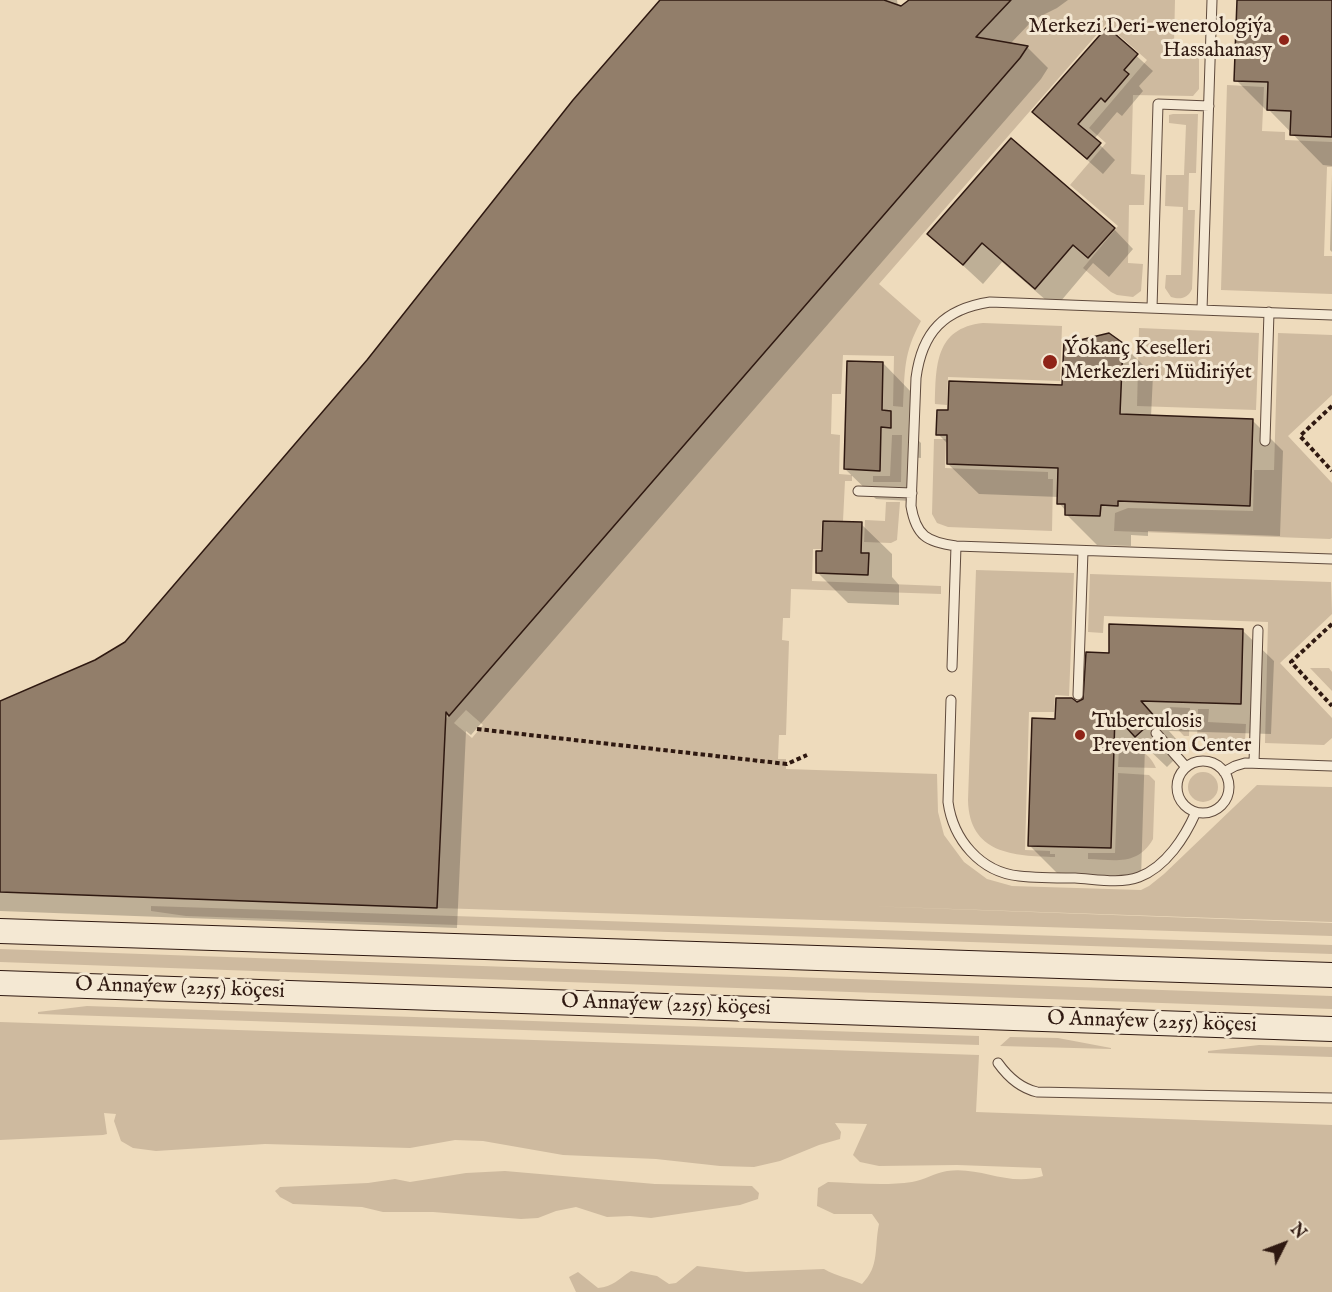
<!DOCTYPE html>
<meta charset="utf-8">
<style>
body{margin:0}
#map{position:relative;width:1332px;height:1292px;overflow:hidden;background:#eedbbc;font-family:"IM FELL English",serif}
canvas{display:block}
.north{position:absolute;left:1254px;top:1214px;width:60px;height:60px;-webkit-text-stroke:4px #f4e8d3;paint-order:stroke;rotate:48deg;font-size:16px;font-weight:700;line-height:24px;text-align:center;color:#2f1911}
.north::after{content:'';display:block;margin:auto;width:21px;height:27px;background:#2f1911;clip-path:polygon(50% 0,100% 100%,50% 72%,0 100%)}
</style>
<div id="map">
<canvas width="1332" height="1292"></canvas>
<div class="north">N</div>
</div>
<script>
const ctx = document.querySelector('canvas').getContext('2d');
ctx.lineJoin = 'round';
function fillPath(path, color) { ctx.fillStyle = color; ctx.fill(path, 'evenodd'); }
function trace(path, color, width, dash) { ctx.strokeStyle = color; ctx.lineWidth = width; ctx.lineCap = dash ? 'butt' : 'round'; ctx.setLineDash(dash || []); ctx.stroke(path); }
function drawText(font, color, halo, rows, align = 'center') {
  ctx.font = font + ' "IM FELL English",serif'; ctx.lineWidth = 6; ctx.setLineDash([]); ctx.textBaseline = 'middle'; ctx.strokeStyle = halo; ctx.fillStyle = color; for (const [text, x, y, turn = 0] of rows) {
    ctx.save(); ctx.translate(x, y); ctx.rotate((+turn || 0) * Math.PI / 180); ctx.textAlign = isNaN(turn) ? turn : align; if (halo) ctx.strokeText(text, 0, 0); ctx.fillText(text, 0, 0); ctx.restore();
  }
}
fillPath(new Path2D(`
 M1011,0H1175L1174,44L1192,45L1199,51V89L1193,96L1133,95L1131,174L1145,175L1144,205H1129L1128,263L1143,264L1141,291L1133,297L1117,295L1111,292L1083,268L1118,226L1070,185L1106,143L1089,128L1147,60L1106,24L879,284L921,321C903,354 905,371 903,407L893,406L894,356L843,355L841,394H832L831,434L840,435L839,474L852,475V481H845L843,521L822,520L821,549H813L812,581L941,586V594L791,589L790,618H783L782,640L789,641L786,735H779L778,759H786V769L937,774L938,812L944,835L964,862L987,879L1012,886L1141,890L1149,886L1164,874L1257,785L1332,787V922L866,906L1332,923V936L437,908L445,720L1020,58L1027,46L1010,43L992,67L952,63ZM466,710L483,725L472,738L454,723Z
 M1227,85L1264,87L1262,131L1285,132V140L1332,142V167H1327L1324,256H1332V294L1221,290Z
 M1173,114H1198L1196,173H1189L1188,210H1195L1192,289C1188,298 1181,300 1171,297L1165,288L1166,275H1181L1183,207L1165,206L1166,175H1184L1186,125L1169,123V115Z
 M983,323L1062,326L1060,381L948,377L947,405L935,404C936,366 935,328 983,323Z
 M1139,328L1259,333L1256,410L1137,406Z
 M1278,333L1332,335V395L1288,436L1332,483V538L1330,539L1114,531L1115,513L1128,508L1253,511L1254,470H1274Z
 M892,435H902L901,482H873V476H890Z
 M934,439H946L945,468L1048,472V479H1053L1052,531L948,527L937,523L932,514Z
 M886,502H900L897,540L891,543L864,542L865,520L885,521Z
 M976,570L1074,573L1069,696L1055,695L1054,712H1029L1025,850L1050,851V854H1055V857C1014,856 969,854 968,800Z
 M1090,574L1331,582L1332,614L1280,663L1332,718V738L1324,745L1265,743L1268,622L1104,616L1103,633L1088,632Z
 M1310,668H1329L1332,672V691Z
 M1170,707L1190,708L1189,736H1184L1169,720Z
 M1198,709H1209L1208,722L1246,724L1245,742L1197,740Z
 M1119,748C1136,748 1148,750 1156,768L1118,767Z
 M1188 787a15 15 0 1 1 30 0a15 15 0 1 1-30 0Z
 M1118,773L1149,775L1155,781L1153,839C1138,866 1115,860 1088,859V853H1115Z
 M151,906L1332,945V954L186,916L151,911Z
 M0,949L1332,996V1009L0,962Z
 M87,1006L979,1036V1045L38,1014V1012Z
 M0,1022L979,1055L976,1112L1332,1125V1292H576L569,1277L578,1272L598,1288C613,1287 618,1279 631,1271L657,1276L669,1284L676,1283L697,1266L746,1272L824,1269C836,1276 849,1278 862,1284C880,1266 874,1248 879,1224L872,1214H834L817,1206L818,1188L828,1182C856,1183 885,1186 912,1182C924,1180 935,1173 947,1171C981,1166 1007,1187 1043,1176L1041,1168L957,1165L879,1166L860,1162L853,1155L867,1124L835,1123L841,1132L840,1139L819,1145L780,1161L754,1167L720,1166L656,1159L563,1155L483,1141L455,1140L410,1148L265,1144L156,1151L133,1148L121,1141L114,1121L116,1114L104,1113L107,1134L103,1135L0,1140Z
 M1010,1037L1058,1038L1111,1048V1049L1000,1046Z
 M1259,1045L1332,1047V1057L1208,1053V1051Z
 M505,1171L655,1184L752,1186L759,1193L758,1199L740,1205L651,1218L630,1216L607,1217L576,1207L556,1211L538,1218L521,1219L433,1212H383L362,1207L293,1204L280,1197L275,1191L280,1187L368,1183L395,1179L410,1182L466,1173Z`), '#ceba9f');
fillPath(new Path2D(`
 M662,0H897L898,6L901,8L911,0H1068L1057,8L1033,20L1010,44L1027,47L1048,68L1041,79L471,735L466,731L457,928L0,911V702L96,661L126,643L368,361Z
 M1238,0H1332V166L1323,165L1270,111H1267L1236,80Z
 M1107,29L1153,71L1139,86L1143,91L1122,116L1117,112L1094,139L1115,160L1103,174L1050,127Z
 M1332,174V252L1330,250Z
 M1114,229L1133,249L1109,277L1093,263L1055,308L1002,262L983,284L929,234Z
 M1122,344L1153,375L1151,417L1252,420L1283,451L1280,536L1148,531V536L1131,535V546L1097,545L1066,514V511L1059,503V497L979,494L948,464L949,445L938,434L950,411L1064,386Z
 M883,363L913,394L912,434L921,443V458L911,457L910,501L876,499L845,469Z
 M861,524L892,554V577L899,585V605L848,603L817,572Z
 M1243,631L1274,661L1271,734L1169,731L1185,749L1167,767L1145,746L1141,879L1060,876L1029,845L1057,720L1077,703L1085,700L1110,654Z`), '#0003');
const building = new Path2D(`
 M660,0H884L901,6L909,0H1011L976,37L1028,46L1020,58L449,716L446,712L437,908L0,892V701L95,660L125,642L367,360L573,100Z
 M1237,0H1332V137L1290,135L1291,111L1267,110L1268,82L1234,81Z
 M1107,27L1138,54L1124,70L1129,74L1105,102L1101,98L1078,124L1101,143L1087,159L1032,112Z
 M1011,138L1115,228L1088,258L1073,245L1035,289L982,243L963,265L927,234Z
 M1109,333L1123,343L1120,414L1253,419L1250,506L1118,501V506L1101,505L1100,516L1065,515V504H1057L1058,468L947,464V435H936L937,410H948L949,381L1062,385L1064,341H1076Z
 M847,361L883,362L882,410L891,411V428L881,427L880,471L844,469Z
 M823,521L862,522L861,553H869L868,575L816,573V551H822Z
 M1109,624L1243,629L1241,704L1141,701L1156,718L1135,737L1115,715L1111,848L1028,846L1032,718L1055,719L1056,698H1072L1077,702L1083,699L1086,652L1109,653Z`);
fillPath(building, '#927e6a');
trace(building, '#2f1911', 1.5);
const service = new Path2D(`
 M1152,308L1158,104L1209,106
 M1202,310L1212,0
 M1332,315L990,302C944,309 922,332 916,378L911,506C916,536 927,542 956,546L1332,559
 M1265,441L1269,312
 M858,491L912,493
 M952,667L956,546
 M1078,695L1083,551
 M951,700L948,802C953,839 980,872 1019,876C1037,878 1056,878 1075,878C1095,879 1120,884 1139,877C1166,867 1185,837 1196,812
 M1156,733L1186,767
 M1177 787a26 26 0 1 1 52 0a26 26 0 1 1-52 0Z
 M1254,763L1258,630
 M1224,772L1235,766L1245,763L1332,766
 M998,1063C1008,1077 1020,1088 1037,1092L1332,1098`);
const secondary = new Path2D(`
 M0,931L1332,975
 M0,983L1332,1029`);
trace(service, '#5f4a3c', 11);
trace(secondary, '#2f1911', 26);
trace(new Path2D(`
 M1332,406L1300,436L1332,471
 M1332,624L1291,662L1332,706
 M477,729L787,764L807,755`), '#2f1911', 4, [4.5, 3]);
trace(service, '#f4e8d3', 9);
trace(secondary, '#f4e8d3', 24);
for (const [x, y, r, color] of [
 [1284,40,6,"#8f2418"],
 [1050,362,8,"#8f2418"],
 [1080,735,6,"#8f2418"]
]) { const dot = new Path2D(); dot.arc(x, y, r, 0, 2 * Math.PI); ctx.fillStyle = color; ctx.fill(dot); trace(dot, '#f4e8d3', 2); }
drawText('21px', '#2f1911', '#f4e8d3', [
 ["Merkezi Deri-wenerologiýa",1272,28,"right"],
 ["Hassahanasy",1272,52,"right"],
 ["Ýokanç Keselleri",1064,350],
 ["Merkezleri Müdiriýet",1064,374],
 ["Tuberculosis",1092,723],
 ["Prevention Center",1092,747]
], 'left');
drawText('21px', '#2f1911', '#f4e8d3', [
 ["O Annaýew (2255) köçesi",180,989,2],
 ["O Annaýew (2255) köçesi",666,1006,2],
 ["O Annaýew (2255) köçesi",1152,1023,2]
]);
</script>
